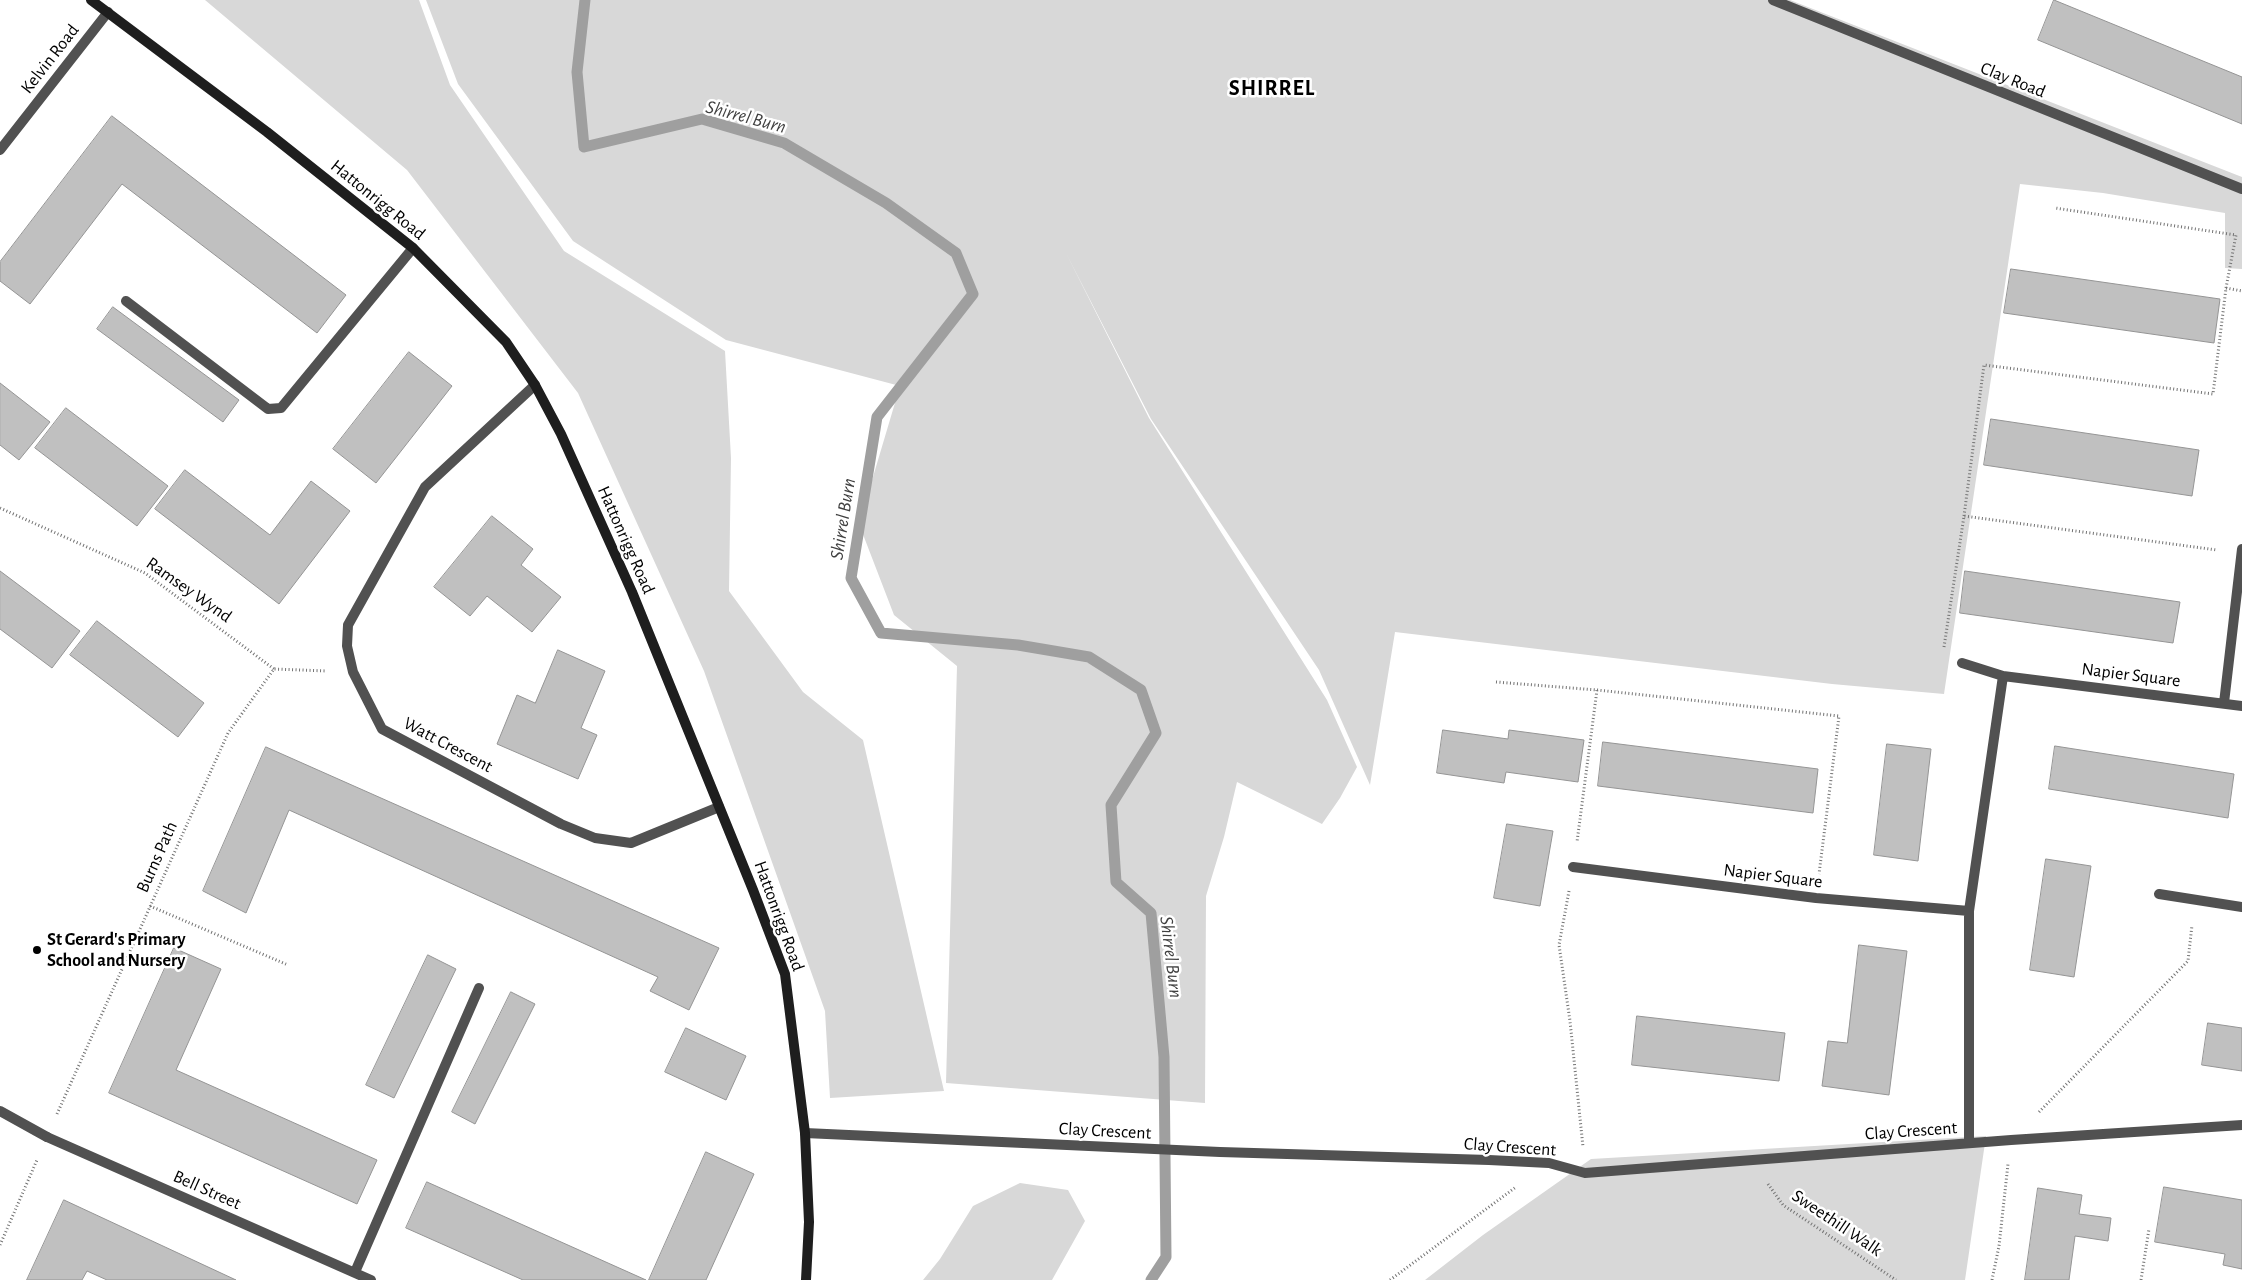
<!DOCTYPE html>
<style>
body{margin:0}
canvas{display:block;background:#fff}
</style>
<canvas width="2242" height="1280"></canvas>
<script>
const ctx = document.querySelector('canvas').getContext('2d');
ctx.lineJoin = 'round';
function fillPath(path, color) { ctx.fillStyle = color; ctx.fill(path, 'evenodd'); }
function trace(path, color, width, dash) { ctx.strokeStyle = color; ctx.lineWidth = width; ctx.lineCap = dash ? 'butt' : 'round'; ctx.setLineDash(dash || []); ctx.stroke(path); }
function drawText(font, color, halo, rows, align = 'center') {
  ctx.font = font + ' "Alegreya Sans",sans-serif'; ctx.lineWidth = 5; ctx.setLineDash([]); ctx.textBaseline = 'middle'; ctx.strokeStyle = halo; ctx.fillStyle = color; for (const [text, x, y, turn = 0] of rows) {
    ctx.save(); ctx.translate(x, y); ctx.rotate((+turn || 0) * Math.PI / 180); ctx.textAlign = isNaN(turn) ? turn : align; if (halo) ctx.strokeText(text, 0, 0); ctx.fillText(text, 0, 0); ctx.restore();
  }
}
fillPath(new Path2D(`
 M205,0H419L450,85L564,251L725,351L731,458L729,591L803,692L863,740L944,1091L830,1098L825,1011L704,671L578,393L407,170Z
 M426,0H1790L2242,177V269L2225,268V213L2103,193L2020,184L1944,694L1832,684L1395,632L1370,785L1319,670L1151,419L1066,253L1149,418L1327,700L1357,767L1340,798L1322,824L1237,782L1224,837L1206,896L1205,1103L946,1083L957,666L894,615L859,524L900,386L726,340L573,241L458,84Z
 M1986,1136L1965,1280H1425L1483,1235L1591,1159Z
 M1020,1183L1068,1190L1085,1221L1052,1280H923L940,1259L973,1206Z`), '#d8d8d8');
trace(new Path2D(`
 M585,0L577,72L584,147L702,119L784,143L886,203L956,253L973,294L877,417L851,578L881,633L1018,645L1089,657L1141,690L1156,733L1111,805L1116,882L1151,913L1164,1057L1166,1257L1151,1280`), '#9f9f9f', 11);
const building = new Path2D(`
 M2054,0L2242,77V124L2038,40Z
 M112,116L346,295L317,333L122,184L30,304L0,281V262Z
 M2011,269L2220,299L2214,343L2004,313Z
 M113,307L239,400L223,422L97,329Z
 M409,352L452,386L376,483L333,449Z
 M0,383L50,422L19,460L0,445Z
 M66,408L168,486L137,526L35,448Z
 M1991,419L2199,450L2192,496L1984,465Z
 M185,470L270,535L311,481L350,511L279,604L155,509Z
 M492,516L533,549L521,565L561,597L532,632L487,596L470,616L434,587Z
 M0,571L80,631L52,668L0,629Z
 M1965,571L2180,602L2173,643L1960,613Z
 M97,621L204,703L178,737L70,655Z
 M558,650L605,671L581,728L597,735L578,779L497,744L517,695L535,703Z
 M1443,730L1508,739L1509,730L1584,740L1578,782L1506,772L1504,783L1437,773Z
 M1603,742L1818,769L1813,813L1598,786Z
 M1887,744L1931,749L1918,861L1874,855Z
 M2055,746L2234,774L2228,818L2049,789Z
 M266,747L719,948L689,1010L650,991L658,977L289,810L246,913L203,891Z
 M1507,824L1553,831L1540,906L1494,898Z
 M2046,859L2091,866L2074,977L2030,970Z
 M1859,945L1907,951L1889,1095L1822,1086L1828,1041L1847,1043Z
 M174,948L221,969L176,1070L377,1160L357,1204L109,1093Z
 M428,955L456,969L394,1098L366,1085Z
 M511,992L535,1004L475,1124L452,1112Z
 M1637,1016L1785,1033L1779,1081L1632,1065Z
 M2208,1023L2242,1028V1071L2202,1065Z
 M686,1028L746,1056L726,1100L665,1072Z
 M706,1152L754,1174L706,1280H649Z
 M427,1182L646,1280H523L406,1228Z
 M2164,1187L2242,1200V1269L2223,1265L2225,1254L2155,1242Z
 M2038,1188L2082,1195L2079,1214L2111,1218L2108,1241L2075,1236L2069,1280H2025Z
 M64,1200L236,1280H107L87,1271L82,1280H27Z`);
fillPath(building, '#c0c0c0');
trace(building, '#959595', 1);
trace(new Path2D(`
 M2226,288L2242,291
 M0,508L145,573L274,669
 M1964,516L1984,365L2213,394L2226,288L2236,235L2055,208
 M1944,647L1964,516L2217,550
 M1496,682L1597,690L1577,842
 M1597,690L1839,716L1819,874
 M1569,891L1559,945L1570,1021L1583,1147
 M150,906L288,965
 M2039,1112L2188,961L2192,925
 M57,1114L228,733L274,669L327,671
 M1768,1184L1783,1205L1896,1280
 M0,1245L37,1160
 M1390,1280L1516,1187
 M1992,1280L1999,1246L2008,1164
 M2141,1280L2149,1229`), '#737373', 3, [1, 2.5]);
trace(new Path2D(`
 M1773,0L2242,189
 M126,301L268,409L281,408L413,248
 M0,1111L47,1137
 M355,1272L479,988`), '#515151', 10);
trace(new Path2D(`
 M0,150L108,12
 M535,385L425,487L348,625L347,646L353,672L382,729L561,824L595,838L631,843L719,807
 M1962,663L2003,676L2242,706
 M2224,703L2242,549
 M1573,867L1816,898L1969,911
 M2159,894L2242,907
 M805,1133L1220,1152L1489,1160L1549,1163L1585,1173L2011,1140L2242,1125
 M47,1137L371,1280
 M1969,1143V911L2003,676`), '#515151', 10);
trace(new Path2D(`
 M91,0L267,132L413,248L506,342L535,385L561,434L632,592L753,890L785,974L805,1133L809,1222L806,1280`), '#1e1e1e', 10);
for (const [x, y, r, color] of [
 [37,950,5,"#000"]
]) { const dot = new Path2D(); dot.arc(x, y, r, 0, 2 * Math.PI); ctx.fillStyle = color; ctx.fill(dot); trace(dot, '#fff', 2); }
drawText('18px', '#000', '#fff', [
 ["Kelvin Road",50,59,-52],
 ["Clay Road",2013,80,22],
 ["Hattonrigg Road",378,200,39],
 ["Hattonrigg Road",626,540,66],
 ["Ramsey Wynd",189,590,35],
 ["Napier Square",2131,675,7],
 ["Watt Crescent",448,745,28],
 ["Burns Path",157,857,-66],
 ["Napier Square",1773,876,7],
 ["Hattonrigg Road",779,916,70],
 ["Clay Crescent",1105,1131,3],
 ["Clay Crescent",1911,1131,-4],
 ["Clay Crescent",1510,1147,4],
 ["Bell Street",207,1190,24],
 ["Sweethill Walk",1837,1223,34]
]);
drawText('bold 18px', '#000', '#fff', [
 ["St Gerard's Primary",47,940],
 ["School and Nursery",47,961]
], 'left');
drawText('italic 19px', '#404040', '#fff', [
 ["Shirrel Burn",746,117,15],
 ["Shirrel Burn",843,519,-81],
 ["Shirrel Burn",1171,957,83]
]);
ctx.letterSpacing = '1px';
drawText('bold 22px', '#000', '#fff', [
 ["SHIRREL",1272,88]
]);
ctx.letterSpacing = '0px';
</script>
